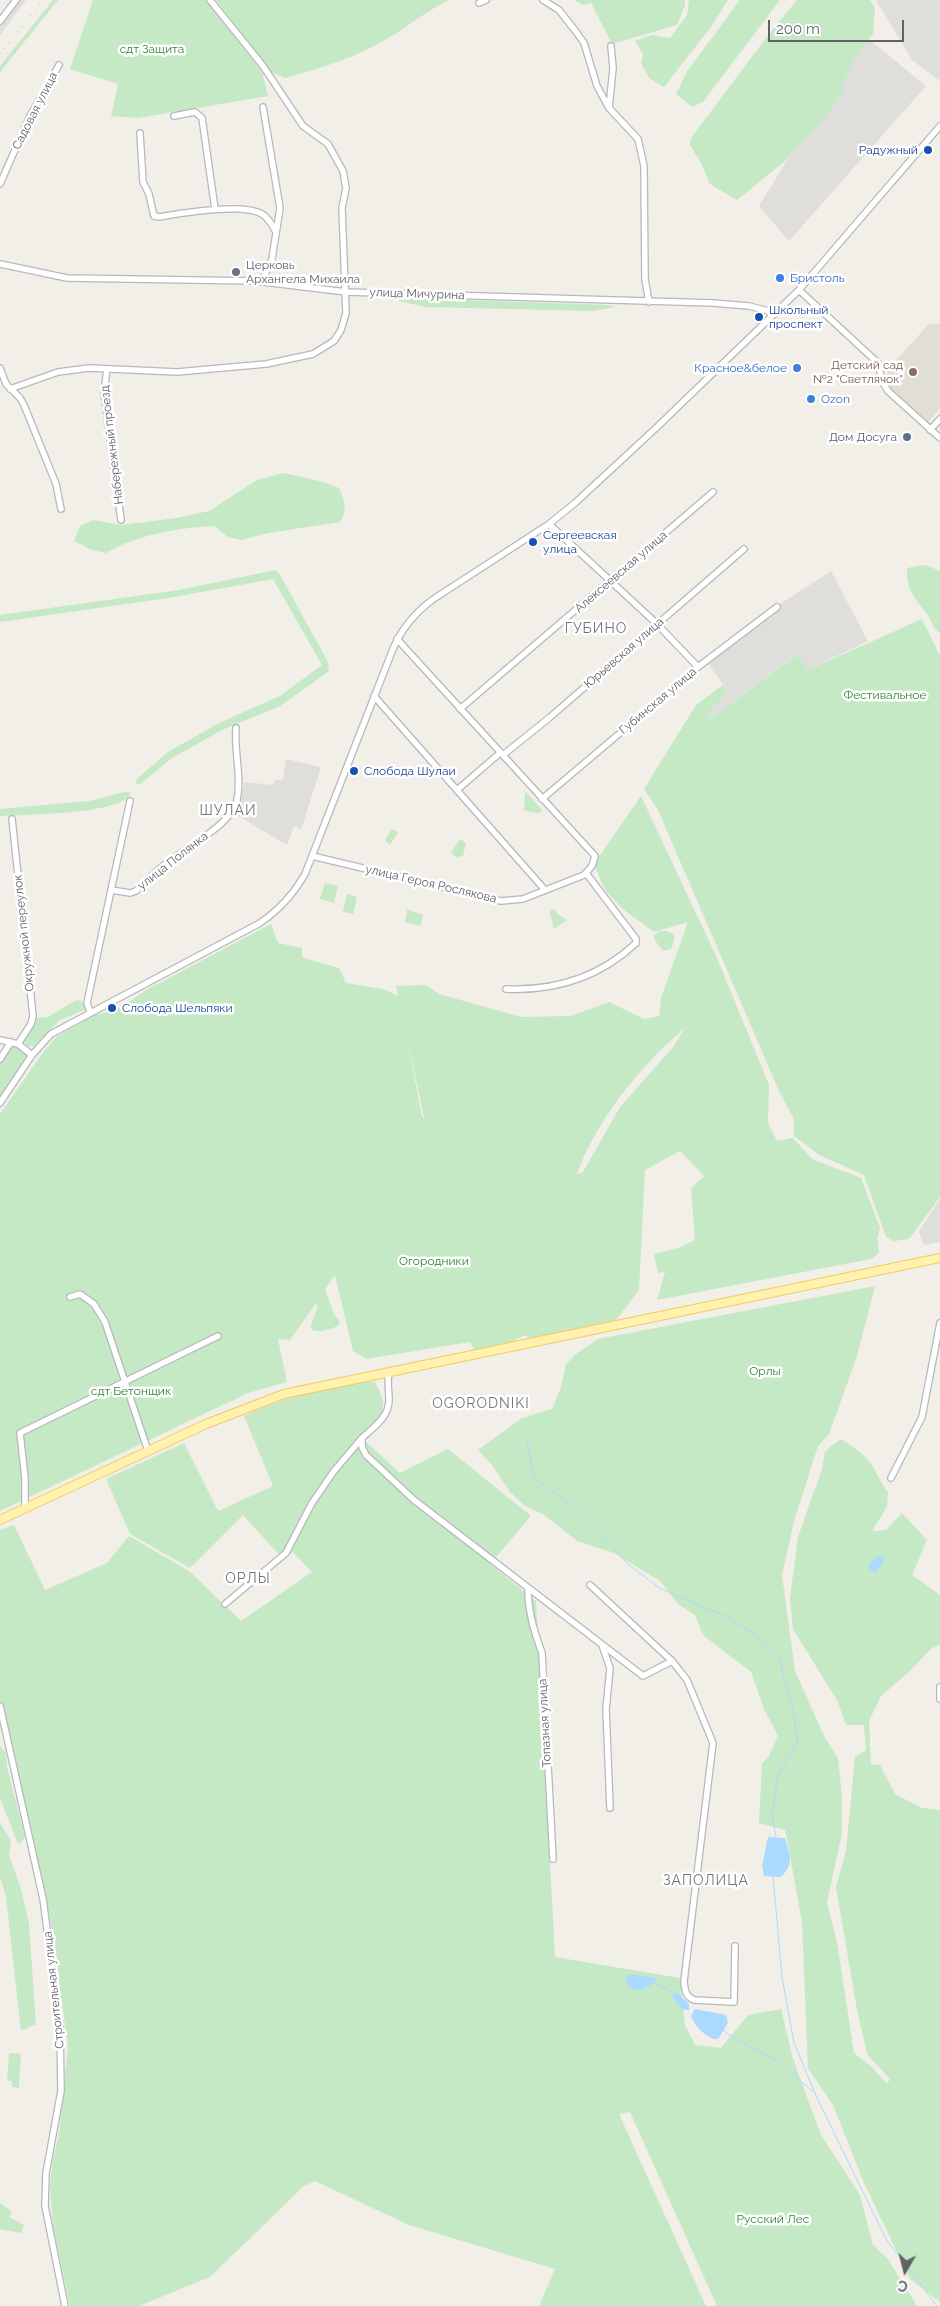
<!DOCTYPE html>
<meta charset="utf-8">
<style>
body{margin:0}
#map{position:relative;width:940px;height:2306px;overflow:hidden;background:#f1efe8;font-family:Raleway,sans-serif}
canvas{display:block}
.north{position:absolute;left:880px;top:2246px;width:50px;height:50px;-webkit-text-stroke:4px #fff;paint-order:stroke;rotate:188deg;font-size:14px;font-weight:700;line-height:20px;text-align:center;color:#5f6368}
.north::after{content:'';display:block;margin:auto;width:18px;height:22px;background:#5f6368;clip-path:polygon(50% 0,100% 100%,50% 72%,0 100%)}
.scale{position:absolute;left:768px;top:20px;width:136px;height:22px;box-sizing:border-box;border:2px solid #5f6368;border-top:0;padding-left:6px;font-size:15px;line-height:18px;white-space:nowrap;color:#5f6368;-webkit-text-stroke:4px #fff;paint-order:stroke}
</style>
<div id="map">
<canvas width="940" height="2306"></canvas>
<div class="north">С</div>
<div class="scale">200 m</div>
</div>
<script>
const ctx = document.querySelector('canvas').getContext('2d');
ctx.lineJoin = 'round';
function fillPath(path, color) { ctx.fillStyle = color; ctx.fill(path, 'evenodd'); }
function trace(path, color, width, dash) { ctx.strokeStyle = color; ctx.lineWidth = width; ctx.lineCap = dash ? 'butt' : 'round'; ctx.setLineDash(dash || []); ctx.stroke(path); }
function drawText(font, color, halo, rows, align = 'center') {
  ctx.font = font + ' Raleway,sans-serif'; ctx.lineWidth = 5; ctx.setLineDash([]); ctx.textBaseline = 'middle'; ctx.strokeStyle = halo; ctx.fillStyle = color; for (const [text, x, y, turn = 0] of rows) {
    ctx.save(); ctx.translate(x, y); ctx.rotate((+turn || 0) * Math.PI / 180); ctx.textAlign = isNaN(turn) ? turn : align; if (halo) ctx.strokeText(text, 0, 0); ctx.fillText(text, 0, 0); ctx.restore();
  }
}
fillPath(new Path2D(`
 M13,0H26L0,35V17Z
 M876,0H940V81L912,60Z
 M864,35L926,86L789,241L759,206Z
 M831,571L868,641L808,670L796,655L711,718L708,713L728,691L706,661L757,619Z
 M286,759L321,767L301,830L294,826L287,845L238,816L244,782L273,785L275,780H283Z
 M940,1199V1242L925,1245L921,1239L919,1231Z`), '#e0deda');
fillPath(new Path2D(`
 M929,324H940V408L928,422L886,384L885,380L888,369Z`), '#e1ded6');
fillPath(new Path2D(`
 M53,0H58L0,72V66Z
 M93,0H206L262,72L268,96L138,118L111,116L118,84L70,69Z
 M216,0H449C428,10 410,25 390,37C358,57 321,68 285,78L271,72Z
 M574,0H685V5L677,25L612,44L591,3L583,5Z
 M689,0H728L711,27L664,87L649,78L641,63L643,54L635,41L652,35L670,38L687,15Z
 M740,0H780L703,102L692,107L676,94L688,70Z
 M797,0H870L875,8L873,34L857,54L844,81L840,96L822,121L785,161L737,200L710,184L701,163L690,145L691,138L769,34Z
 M400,298L608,305L616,307L592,311L425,307L395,300Z
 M284,473L323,482L339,488C345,502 348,509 340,522L268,533L241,540L228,537L214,526C177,528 139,534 106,553L92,550L74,541L80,526L93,520L121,525L176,518L209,511L257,480Z
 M925,565L940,571V633C932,628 932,621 927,614C914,596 907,593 907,568Z
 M275,570L279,573L328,662L329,671L280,706L222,730L172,758L139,785L135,783L137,779L168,752L219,723L280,696L322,665L273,579L168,598L0,622V615L179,590Z
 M922,619L940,656V1197L909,1239L894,1241L886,1237L864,1175L819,1155L794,1136V1119L779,1091L658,810L644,789L696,705L723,685L728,691L708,713L711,718L797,655L808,670Z
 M129,791L130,795C114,815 28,814 0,816V809L89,801Z
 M525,791L542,810L540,813L524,811Z
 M641,796L717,958L769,1085L768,1123L777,1141L793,1138L812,1159L861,1178L880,1228L877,1239L879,1253L871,1259L657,1300L665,1272L658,1273L654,1254L678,1248L695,1240L691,1188L704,1176L680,1151L645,1170L639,1290L616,1320L530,1338L525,1335L506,1345L475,1351L470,1342L366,1359L353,1351L335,1275L325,1289L334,1314L340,1322L338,1326C330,1329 319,1334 311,1329C311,1319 318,1312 317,1302L290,1340L278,1339L287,1382L248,1393L0,1511V1114L44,1051L56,1037L94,1015L109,1012L123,1006L148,989L271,924L278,943L302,948V956L304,958L339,968L346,983L383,989L398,996L396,986L426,985L439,994L521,1017L571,1016L609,1002L644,1019L659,1016L661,998L688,922L654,932L624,910L605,890L594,864ZM685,1028L674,1046L620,1107L583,1172L577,1174C597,1119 640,1066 685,1028ZM406,1033L424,1118V1119L422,1117Z
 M392,829L398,832L390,845L385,840Z
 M460,839L466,843L463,856L456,857L451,853Z
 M325,883L338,886L334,903L320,899Z
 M347,894L357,897L353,914L343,912Z
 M407,909L423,915L421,926L405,922Z
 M555,909L557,914L567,920L554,929L550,913V911Z
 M660,931C667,931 672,931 675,938L671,949L663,951L654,939V935Z
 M78,1000L85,1003L86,1009L60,1020L34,1046H28L24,1042V1038L36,1018L48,1017L74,1001Z
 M16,1046L26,1052L27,1056L0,1096V1063L11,1047Z
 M875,1286L857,1356L829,1434L818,1446L794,1521L782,1575L795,1671L825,1738L838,1758L842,1796V1833L827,1902L837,1942L854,2053L872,2067L887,2084L890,2079L867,2054L857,2010L836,1887L846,1851L855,1757L866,1750L864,1725H846L838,1702L793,1629L790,1598L798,1537L822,1469L825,1451L841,1439C852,1446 864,1454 872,1465C878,1474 880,1483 888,1492L887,1507L872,1531L886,1530L902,1513L927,1540L912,1575L940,1595V1644L931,1649L910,1671L881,1696L869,1721L871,1764L880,1765L895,1794L922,1808L940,1810V2302L910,2279L864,2183L833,2105L808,2068L802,1923L787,1838L785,1830L759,1823L762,1763L768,1758L778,1736L764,1709L751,1672L703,1635L695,1615L678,1604L660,1581L614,1553L577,1541L543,1514L525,1506L510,1492L492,1465L478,1450L522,1418L552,1409L561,1387L566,1364L576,1354L598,1339Z
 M363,1382H375C393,1414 377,1413 364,1440L400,1473L448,1449L531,1516L490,1564L536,1601L555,1957L680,1978L685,2025L695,2045L721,2048L748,2015L781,2009L793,2059L821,2135L860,2195L873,2245L888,2259L917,2306H717L630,2112L619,2114L706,2306H539L555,2269L409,2225L315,2181L304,2186L210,2277L139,2306H70L53,2225L50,2185L53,2159L59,2134L68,2046L50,1917L0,1700V1530L14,1525L45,1590L107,1563L129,1536L189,1571L241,1621L312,1572L293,1552L283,1559L243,1515L190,1568L130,1534L106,1479L184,1443L218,1511L273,1486L244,1416C281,1398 322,1388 363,1382Z
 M0,1746L6,1753L7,1767L25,1836L23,1841L18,1844L0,1798Z
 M0,1823L11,1841L9,1855L21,1889L29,1924L36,2024L21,2031L6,1896L0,1877Z
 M9,2053L21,2054L19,2088L12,2087V2081H7Z
 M0,2203L12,2212L9,2217L24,2225L21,2233L0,2229Z`), '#c5e8c5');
fillPath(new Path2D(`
 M878,1556L884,1557L882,1565L875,1572L870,1570L868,1564Z
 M768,1837L785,1838C790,1855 795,1863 781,1877L764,1876L762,1866Z
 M631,1974L655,1978L656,1981C648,1988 634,1995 626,1983L627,1976Z
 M674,1993H678L689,2004V2010C680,2011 677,2002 672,1996Z
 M695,2009L726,2015L728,2023L718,2039C708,2040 694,2026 691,2016Z`), '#aadaff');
trace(new Path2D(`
 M527,1440L534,1478L575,1507L629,1565L661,1589L727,1617L753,1633L778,1655L793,1711L798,1740L778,1776L772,1814L776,1837
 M773,1876L782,1977L794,2043L817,2098L886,2239L937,2306
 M653,1983L666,1988L674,1995
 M724,2031C740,2043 758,2049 775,2060C788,2070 801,2082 814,2092`), '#aadaff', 1);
const minor = new Path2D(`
 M543,0L559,10L577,33L584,43L597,86L609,108L638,139L644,166L645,279L649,302
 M479,3L486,0
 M0,21L16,0
 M609,108L613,68L611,46
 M174,116L195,112L202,118L215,209
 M140,133L143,182L149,194L154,216L159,217C182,213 243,203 262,214C269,218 272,225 276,232
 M0,184L30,116L59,65
 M0,264L67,278L255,281L346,292L713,303L749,306L776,313
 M262,281L272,259L280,208L263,107
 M799,290L878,363L882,381L888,391L940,438
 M0,368L6,384L20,398L24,405L56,484L61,509
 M107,369L104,393L121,520
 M10,389L58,372L89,368L177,372L266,364L313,354L334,341L341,330L346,313L342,208L346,188L343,171L328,144L303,126L263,66L210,0
 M930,430L940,419
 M549,524L657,624L698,667
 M374,696L545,890
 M460,709L713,492
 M503,755L549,718L744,549
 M457,790L500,753
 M542,799L698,667L777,607
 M12,819L33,1016L31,1024L18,1044
 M312,856L501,901L523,899L584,875L592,866L595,856L397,639
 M111,890L130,893L136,891C145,882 154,873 164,865C182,850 233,824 237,800C242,777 234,752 236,728
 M506,989C555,991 600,977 636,943V939L586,873
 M90,1012L87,1003L130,801
 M0,1040L18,1044L32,1055
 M0,1059L11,1042
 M0,1103L32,1055L51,1034L260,923C279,910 293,895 305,874L391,654C400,630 415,612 435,598L549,524L575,503L656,428L799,290L940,126
 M70,1297L80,1294L94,1304L105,1322L148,1451
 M389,1372C387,1382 389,1390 389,1400C389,1417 374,1427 362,1438V1447L366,1455L414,1500L643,1676L672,1661
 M891,1478L922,1417L940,1323
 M25,1508V1478L20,1433L218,1336
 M590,1585L672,1661L687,1680L713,1743L684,1981C685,1990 685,1996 694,2000L734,2002L735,1946
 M528,1588C528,1612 534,1631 542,1653L553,1859
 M225,1604L286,1553L312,1503L334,1471L362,1438
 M602,1645L610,1668L606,1709L610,1808
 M940,1687V1699
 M0,1706L43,1899L60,2026L61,2091L46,2173L45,2206L65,2306`);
const major = new Path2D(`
 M0,1520L206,1424L284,1394L940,1258`);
trace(minor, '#b5b8bc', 8);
trace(major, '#f2c960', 10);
trace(minor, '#fff', 5.5);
trace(major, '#fff2af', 8);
trace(new Path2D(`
 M0,54L43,0`), '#b6b7b8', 1, [1, 6]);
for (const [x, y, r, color] of [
 [928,150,5,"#1a4fb4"],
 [236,272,5,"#6b7280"],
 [780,278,5,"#3f7fe0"],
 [759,317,5,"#1a4fb4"],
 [797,368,5,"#3f7fe0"],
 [913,372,5,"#8d6e63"],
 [811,399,5,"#3f7fe0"],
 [907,437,5,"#5c6f8a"],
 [533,542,5,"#1a4fb4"],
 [354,771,5,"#1a4fb4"],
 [112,1008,5,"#1a4fb4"]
]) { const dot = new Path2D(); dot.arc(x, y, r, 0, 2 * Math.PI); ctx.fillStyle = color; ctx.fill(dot); trace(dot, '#fff', 2); }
drawText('12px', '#348238', '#fff', [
 ["сдт Защита",152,49],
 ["Фестивальное",885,695],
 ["Огородники",434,1261],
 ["Орлы",765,1371],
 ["сдт Бетонщик",131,1391],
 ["Русский Лес",773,2219]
]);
drawText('12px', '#5f6368', '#fff', [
 ["Садовая улица",35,111,-63],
 ["улица Мичурина",417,294,2],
 ["Набережный проезд",112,445,-97],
 ["Алексеевская улица",621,572,-41],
 ["Юрьевская улица",624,653,-41],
 ["Губинская улица",658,701,-40],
 ["улица Полянка",173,861,-38],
 ["улица Героя Рослякова",431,884,13],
 ["Окружной переулок",24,933,-96],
 ["Топазная улица",545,1723,-93],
 ["Строительная улица",54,1990,-96]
]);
drawText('12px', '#164399', '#fff', [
 ["Радужный",918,150,"right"],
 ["Школьный",769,310],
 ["проспект",769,324],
 ["Сергеевская",543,535],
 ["улица",543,549],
 ["Слобода Шулаи",364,771],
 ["Слобода Шельпяки",122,1008]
], 'left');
drawText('12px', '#5b616d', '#fff', [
 ["Церковь",246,265],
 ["Архангела Михаила",246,279]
], 'left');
drawText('12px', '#366cbe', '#fff', [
 ["Бристоль",790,278],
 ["Красное&белое",787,368,"right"],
 ["Ozon",821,399]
], 'left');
drawText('12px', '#785e54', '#fff', [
 ["Детский сад",903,365],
 ["№2 \"Светлячок\"",903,379]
], 'right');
drawText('12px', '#4e5e75', '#fff', [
 ["Дом Досуга",897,437]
], 'right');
ctx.letterSpacing = '1px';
drawText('14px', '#70757a', '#fff', [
 ["ГУБИНО",596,629],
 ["ШУЛАИ",228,811],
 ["OGORODNIKI",481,1404],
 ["ОРЛЫ",248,1579],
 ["ЗАПОЛИЦА",706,1881]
]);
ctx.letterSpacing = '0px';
</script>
